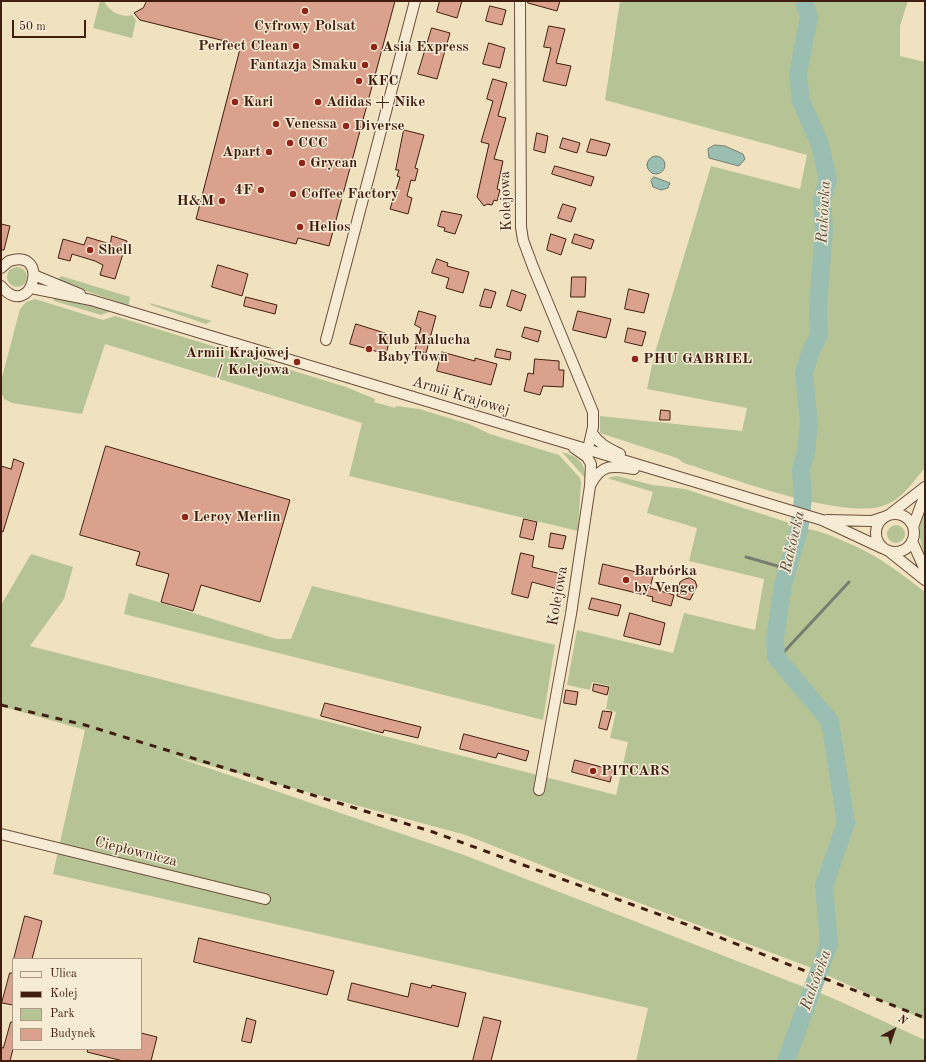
<!DOCTYPE html>
<meta charset="utf-8">
<style>
body{margin:0}
#map{position:relative;width:926px;height:1062px;overflow:hidden;background:#f1e2bf;font-family:"Old Standard TT",serif}
canvas{display:block}
.frame{position:absolute;inset:0;border:2px solid #401d0f;pointer-events:none}
.legend{position:absolute;left:12px;top:958px;width:130px;height:92px;box-sizing:border-box;background:#f6ecd5;border:1px solid #ad9986;margin:0;padding:5px 7px;list-style:none;font-size:12px;color:#401d0f}
.legend li{display:flex;align-items:center;gap:8px;height:20px}
.legend b{width:20px;border:1px solid #ad9986}
.north{position:absolute;left:874px;top:1010px;width:40px;height:40px;-webkit-text-stroke:3px #f6ecd5;paint-order:stroke;rotate:40deg;font-size:11px;font-weight:700;line-height:16px;text-align:center;color:#401d0f}
.north::after{content:'';display:block;margin:auto;width:14px;height:18px;background:#401d0f;clip-path:polygon(50% 0,100% 100%,50% 72%,0 100%)}
.scale{position:absolute;left:12px;top:20px;width:74px;height:18px;box-sizing:border-box;border:2px solid #401d0f;border-top:0;padding-left:5px;font-size:12px;line-height:14px;white-space:nowrap;color:#401d0f;-webkit-text-stroke:3px #f6ecd5;paint-order:stroke}
</style>
<div id="map">
<canvas width="926" height="1062"></canvas>
<div class="frame"></div>
<ul class="legend">
<li><b style="height:5px;background:#f6ecd5"></b>Ulica</li>
<li><b style="height:5px;background:#401d0f"></b>Kolej</li>
<li><b style="height:11px;background:#b6c495"></b>Park</li>
<li><b style="height:11px;background:#daa28d"></b>Budynek</li>
</ul>
<div class="north">N</div>
<div class="scale">50 m</div>
</div>
<script>
const ctx = document.querySelector('canvas').getContext('2d');
ctx.lineJoin = 'round';
function fillPath(path, color) { ctx.fillStyle = color; ctx.fill(path, 'evenodd'); }
function trace(path, color, width, dash) { ctx.strokeStyle = color; ctx.lineWidth = width; ctx.lineCap = dash ? 'butt' : 'round'; ctx.setLineDash(dash || []); ctx.stroke(path); }
function drawText(font, color, halo, rows, align = 'center') {
  ctx.font = font + ' "Old Standard TT",serif'; ctx.lineWidth = 3; ctx.setLineDash([]); ctx.textBaseline = 'middle'; ctx.strokeStyle = halo; ctx.fillStyle = color; for (const [text, x, y, turn = 0] of rows) {
    ctx.save(); ctx.translate(x, y); ctx.rotate((+turn || 0) * Math.PI / 180); ctx.textAlign = isNaN(turn) ? turn : align; if (halo) ctx.strokeText(text, 0, 0); ctx.fillText(text, 0, 0); ctx.restore();
  }
}
fillPath(new Path2D(`
 M100,1H104C109,11 120,18 132,15L136,20L132,38L93,28Z
 M620,1H908L900,26V56L925,62V468C913,481 905,496 888,504C849,523 728,477 684,463L677,458L600,433V416L742,431L747,408L647,389L654,356L711,166L800,189L807,155L605,100Z
 M7 277a10 10 0 1 1 20 0a10 10 0 1 1-20 0Z
 M61,276L130,297L129,304L127,305L57,281Z
 M53,297L112,311L101,315L54,301Z
 M35,299L103,320L115,316L346,387L375,399L374,402L395,408L396,406L419,409L469,424L490,434L559,455L580,478L581,482L578,531L349,476L362,423L105,344L82,414L12,403L4,399L1,391V381L20,309L26,302Z
 M150,303L212,321L206,324L151,305Z
 M562,452C576,456 586,462 585,478Z
 M617,476L653,485L685,489L808,529C820,531 830,535 841,540C876,554 895,569 925,592V1020L809,967L576,879L466,835L170,755L464,855L830,997L925,1040V1061H636L648,1008L53,874L85,730L1,706V605L31,554L73,567L64,599L30,646L616,795L628,742L610,738L616,712L606,709L610,686L592,682L590,690L567,685L577,630L673,653L684,613L755,630L764,579L689,561L697,528L647,513L653,492L607,478Z
 M925,509V556C918,540 918,524 925,509Z
 M887 534a9 9 0 1 1 18 0a9 9 0 1 1-18 0Z
 M312,586L555,645L543,720L124,614L129,593L277,639H291Z`), '#b6c495');
const water = new Path2D(`
 M715,145L725,146L743,154L745,159L739,166L709,158L708,149Z
 M647 165a9 9 0 1 1 18 0a9 9 0 1 1-18 0Z
 M654,177L670,183L668,188L661,190L653,187L651,181Z`);
fillPath(water, '#9bbeb2');
trace(water, '#777e71', 1);
trace(new Path2D(`
 M746,557L788,569
 M776,657L782,654L849,582`), '#777e71', 3);
trace(new Path2D(`
 M786,1061L829,944L824,886L846,823L830,721L776,657L775,638L783,585L799,530L803,499L801,469L806,452L809,424L804,373L811,351L819,335L818,307L824,231L822,200L828,180L820,144L801,101L798,74L809,17L804,1`), '#9bbeb2', 18);
const building = new Path2D(`
 M147,1H395L329,246L298,238L296,244L196,219L241,45L140,20L134,13L143,8Z
 M440,1H462L457,18L437,12Z
 M528,1H560L557,11L528,3Z
 M490,6L506,10L502,25L486,21Z
 M549,26L565,29L556,63L571,66L566,86L543,81L551,48L544,47Z
 M432,28L450,33L437,79L418,74Z
 M489,43L505,48L500,68L483,64Z
 M493,79L507,83L498,116L506,118L494,159L503,161L497,189L500,190L497,201L494,200L492,205L487,204L484,206L477,197L489,144L481,142L493,101L487,99Z
 M404,130L424,135L415,168L418,169L415,181L411,180L407,196L412,198L408,214L390,209L400,177L397,176L399,170H396Z
 M537,133L548,136L545,153L534,150Z
 M563,138L580,143L577,153L560,148Z
 M591,139L610,144L606,156L587,152Z
 M555,166L594,177L591,186L552,174Z
 M563,204L576,208L571,222L558,218Z
 M442,211L462,215L455,234L444,231L445,228L438,226Z
 M1,224L10,226L4,250H1Z
 M551,234L566,239L561,255L547,250Z
 M575,234L594,240L591,249L572,243Z
 M112,236L127,241L115,279L100,275L103,265L95,261L72,254L70,261L58,258L63,239L84,245L87,237L110,244Z
 M437,259L448,263L447,266L469,272L463,293L446,288L449,278L432,273Z
 M218,265L248,274L242,296L212,287Z
 M572,277H586L585,297H571Z
 M485,289L496,292L491,308L480,306Z
 M629,289L649,294L644,313L625,309Z
 M512,290L526,295L521,311L507,306Z
 M246,297L277,305L275,314L244,306Z
 M419,311L436,316L426,353L415,350L421,328L415,325Z
 M578,311L611,319L606,338L573,330Z
 M356,324L391,335L386,354L350,344Z
 M525,327L541,331L538,342L522,337Z
 M628,328L646,332L642,346L625,342Z
 M497,349L511,352L510,360L495,357Z
 M442,352L475,361V358L497,364L491,385L437,371Z
 M535,359L559,361V370H564L563,387L543,386L540,395L524,391L528,373L533,374Z
 M661,410L670,411V420H660Z
 M106,446L290,500L260,602L201,585L193,611L161,602L169,574L136,565L140,552L80,535Z
 M14,459L24,463L3,532L1,531V466L11,469Z
 M524,519L537,522L533,540L520,537Z
 M551,533L566,536L563,549L549,547Z
 M521,553L534,556L532,567L562,574L558,589L532,582L528,598L512,594Z
 M603,564L653,576L650,588L674,595L671,606L652,601L653,597L599,584Z
 M690,578L695,581L697,586L690,600L677,596L680,582L685,579Z
 M592,598L621,605L618,616L589,609Z
 M630,613L665,623L660,645L624,636Z
 M594,684L609,687L607,695L593,691Z
 M566,690L578,692L576,705L564,703Z
 M325,703L421,727L418,738L384,730L383,733L321,716Z
 M603,711L612,712L607,730L599,728Z
 M464,734L529,751L526,761L498,753L496,758L460,749Z
 M575,760L613,770L610,782L572,772Z
 M25,916L42,921L32,959H14Z
 M199,938L334,971L327,995L194,962Z
 M10,973H13V1005L2,1003Z
 M352,983L408,997L411,983L431,988L432,985L466,993L458,1027L348,1000Z
 M484,1017L501,1021L491,1061H473Z
 M247,1018L256,1021L251,1043L242,1041Z
 M11,1022H13V1049L10,1061H1V1047L3,1048Z
 M141,1033L157,1037L151,1061H123L87,1052L88,1049H141Z`);
fillPath(building, '#daa28d');
trace(building, '#401d0f', 1);
const minor = new Path2D(`
 M520,1L521,227L523,240L533,267L593,412V427L588,449
 M1,268L9,261C52,247 31,323 1,286
 M34,275L80,294
 M31,288L91,300L822,520L882,548
 M326,340L415,1
 M592,433C599,444 608,448 620,454
 M591,484C602,463 613,466 634,469
 M876 533a19 19 0 1 1 38 0a19 19 0 1 1-38 0Z
 M889,515L925,487
 M827,520L872,521L884,517
 M913,527L925,494
 M912,541L925,570
 M890,552L925,580
 M539,790L571,614L590,486L591,464L587,457L574,448
 M1,834L265,899`);
trace(minor, '#6c4e3b', 12);
trace(minor, '#f6ecd5', 10);
trace(new Path2D(`
 M1,705L85,725L433,832L688,925L925,1018`), '#401d0f', 3, [7, 7]);
for (const [x, y, r, color] of [
 [305,11,4,"#8f2418"],
 [296,46,4,"#8f2418"],
 [374,47,4,"#8f2418"],
 [365,65,4,"#8f2418"],
 [359,81,4,"#8f2418"],
 [235,102,4,"#8f2418"],
 [318,102,4,"#8f2418"],
 [276,124,4,"#8f2418"],
 [346,126,4,"#8f2418"],
 [290,143,4,"#8f2418"],
 [269,152,4,"#8f2418"],
 [302,163,4,"#8f2418"],
 [261,190,4,"#8f2418"],
 [293,194,4,"#8f2418"],
 [222,201,4,"#8f2418"],
 [300,227,4,"#8f2418"],
 [90,250,4,"#8f2418"],
 [369,349,4,"#8f2418"],
 [635,359,4,"#8f2418"],
 [297,362,4,"#8f2418"],
 [185,517,4,"#8f2418"],
 [626,580,4,"#8f2418"],
 [593,771,4,"#8f2418"]
]) { const dot = new Path2D(); dot.arc(x, y, r, 0, 2 * Math.PI); ctx.fillStyle = color; ctx.fill(dot); trace(dot, '#f6ecd5', 1.5); }
drawText('bold 15px', '#401d0f', '#f6ecd5', [
 ["Cyfrowy Polsat",305,26,"center"],
 ["Perfect Clean",288,46,"right"],
 ["Asia Express",382,47],
 ["Fantazja Smaku",357,65,"right"],
 ["KFC",367,81],
 ["Kari",243,102],
 ["Adidas + Nike",326,102],
 ["Venessa",284,124],
 ["Diverse",354,126],
 ["CCC",298,143],
 ["Apart",261,152,"right"],
 ["Grycan",310,163],
 ["4F",253,190,"right"],
 ["Coffee Factory",301,194],
 ["H&M",214,201,"right"],
 ["Helios",308,227],
 ["Shell",98,250],
 ["Klub Malucha",377,340],
 ["BabyTown",377,357],
 ["Armii Krajowej",289,353,"right"],
 ["/ Kolejowa",289,370,"right"],
 ["PHU GABRIEL",643,359],
 ["Leroy Merlin",193,517],
 ["Barbórka",634,571],
 ["by Venge",634,588],
 ["PITCARS",601,771]
], 'left');
drawText('15px', '#401d0f', '#f6ecd5', [
 ["Kolejowa",506,201,-92],
 ["Armii Krajowej",461,396,17],
 ["Kolejowa",558,596,-80],
 ["Ciepłownicza",136,852,14]
]);
drawText('italic 16px', '#5b4d40', '#f6ecd5', [
 ["Rakówka",824,212,-87],
 ["Rakówka",793,542,-77],
 ["Rakówka",816,980,-70]
]);
</script>
